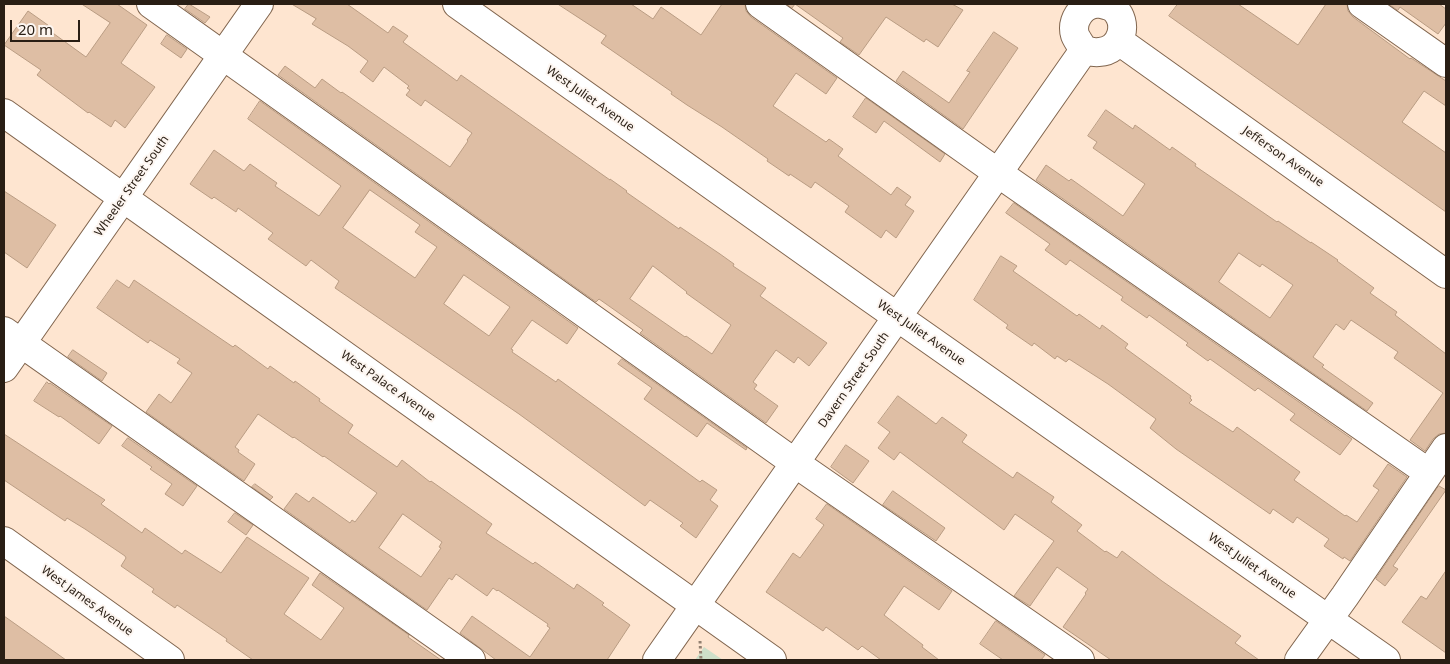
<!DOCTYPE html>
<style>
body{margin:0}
#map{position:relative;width:1450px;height:664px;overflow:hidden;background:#fee5d0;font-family:"Noto Sans",sans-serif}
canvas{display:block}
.frame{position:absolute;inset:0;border:5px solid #291e14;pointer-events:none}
.scale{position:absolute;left:10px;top:20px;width:70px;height:22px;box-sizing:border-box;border:2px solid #291e14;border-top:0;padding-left:6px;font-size:15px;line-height:18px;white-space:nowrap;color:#291e14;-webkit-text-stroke:4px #fdf6f1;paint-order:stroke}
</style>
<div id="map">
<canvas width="1450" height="664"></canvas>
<div class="frame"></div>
<div class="scale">20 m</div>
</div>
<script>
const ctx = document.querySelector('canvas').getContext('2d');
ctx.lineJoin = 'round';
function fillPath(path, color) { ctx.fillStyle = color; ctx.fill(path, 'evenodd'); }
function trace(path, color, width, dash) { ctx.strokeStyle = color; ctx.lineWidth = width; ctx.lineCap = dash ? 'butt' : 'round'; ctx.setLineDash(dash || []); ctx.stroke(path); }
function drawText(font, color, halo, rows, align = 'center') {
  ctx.font = font + ' "Noto Sans",sans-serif'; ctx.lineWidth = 4; ctx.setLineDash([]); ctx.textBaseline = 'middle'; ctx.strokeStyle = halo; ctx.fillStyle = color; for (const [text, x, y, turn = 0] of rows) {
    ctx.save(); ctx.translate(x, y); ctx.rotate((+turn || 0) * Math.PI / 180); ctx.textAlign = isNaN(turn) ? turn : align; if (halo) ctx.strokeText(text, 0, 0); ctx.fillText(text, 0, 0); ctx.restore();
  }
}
fillPath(new Path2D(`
 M704,647L723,660H695Z`), '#cedfc9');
const building = new Path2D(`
 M82,4H117L147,25L121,63L155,87L125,128L115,120L111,127L89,112L88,113L37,75L41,70L4,45L28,11L52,28L50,31L86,57L110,23Z
 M189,4L210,17L205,23L185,9Z
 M292,4H347L388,33L393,26L408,36L403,42L457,81L461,75L610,180V179L627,191L626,192L679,229L680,227L720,254L734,264L733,266L766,288L760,296L827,343L809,366L798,357L794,363L776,350L753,382L757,385L754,389L778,406L766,423L640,333L643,330L599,299L596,302L278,75L285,66L315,88L322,79L341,93L342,92L450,167L468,141L467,140L472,133L425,100L421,106L406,95L410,90L407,88L409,86L384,67L373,82L360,72L368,61L348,46L312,24L316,19ZM653,266L687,292L686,293L731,325L712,354L686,336L685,337L630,299Z
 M558,4H631L653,19L661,7L701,35L722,4H745L746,11L751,17L837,78L826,94L796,73L773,106L826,142L829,139L843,149L838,156L891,195L897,187L911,197L905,205L914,211L896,238L886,230L881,238L845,212L849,206L815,182L811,188L790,174L789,176L767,161L768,159L722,127L687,105L671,94L672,92L601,43L606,36Z
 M787,4H952L963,10L938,47L926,39L924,42L886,17L859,55L840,42L843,38L795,4L792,8Z
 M1178,4H1238L1298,45L1326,4H1347L1348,11L1353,17L1410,59L1411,58L1446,81V106L1424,91L1402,122L1446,153V212L1169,16Z
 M1389,4H1439L1446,9V23L1438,34L1400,7L1398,10Z
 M994,32L1018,48L963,129L896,81L903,71L949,103L970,72L967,71Z
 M167,35L187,49L181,58L161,44Z
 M866,98L945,154L940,162L884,121L876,133L853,117Z
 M260,101L578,328L567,344L532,320L511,349L513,350L512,352L556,382L558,379L700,482L702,480L717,490L710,500L718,506L696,538L680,526L683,523L650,500L645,506L519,414L335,288L339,281L311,260L306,266L268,239L273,233L238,208L236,212L214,197L212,199L190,184L214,150L244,171L250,164L277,183L275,186L319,216L341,186L248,119ZM370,190L420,225L415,232L437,247L415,278L343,228ZM464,275L510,307L489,336L444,304Z
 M1106,110L1133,129L1135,125L1170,150L1172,147L1196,164L1195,166L1277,222L1278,221L1311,243V242L1338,260L1337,261L1374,288L1370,293L1397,312L1395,315L1446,354V433L1439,434L1433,439L1425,451L1410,440L1443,393L1394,358L1398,352L1351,320L1344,330L1336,324L1313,357L1324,365L1322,367L1373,403L1367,411L1036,180L1046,165L1069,181L1071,179L1123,216L1145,184L1093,148L1097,142L1088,136ZM1239,253L1260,267L1262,264L1293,285L1270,318L1219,282Z
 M4,191L56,225L27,268L4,252Z
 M1014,203L1352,439L1340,455L1290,420L1295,414L1258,388L1255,391L1210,359L1208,361L1186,345L1188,343L1149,315L1147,318L1121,300L1123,297L1070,260L1066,265L1045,250L1050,244L1006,213Z
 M1001,256L1017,266L1013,271L1077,316L1079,314L1100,329L1102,325L1128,344L1125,348L1191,396L1190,398L1192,400L1189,403L1233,432L1237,427L1300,472L1294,480L1345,516L1346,515L1357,522L1379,490L1373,486L1388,464L1407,477L1350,561L1344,557L1343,559L1324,546L1329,539L1297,517L1293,523L1273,509L1270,514L1176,449L1150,428L1156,419L1108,384L1069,359L1066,362L1057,356L1055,359L1034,343L1032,346L1006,328L1008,325L974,300Z
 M117,280L129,288L134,280L233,347L235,345L268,369L270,366L294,383L295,381L320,399L319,401L353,425L348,433L397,467L402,460L430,482L431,481L492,524L486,533L533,564L535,562L574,589L577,584L604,603L602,605L630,625L607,660H496L460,633L472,616L530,657L550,628L547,626L548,624L498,590L497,591L493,588L487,596L456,574L452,580L449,578L427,610L284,509L296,493L309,502L313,497L350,523L352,520L355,522L377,493L324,456L323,457L294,437L293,438L258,414L235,447L239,450L238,452L255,464L244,481L146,412L159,394L171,403L192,373L177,363L180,359L150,340L148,343L97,308ZM403,514L442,542L439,547L441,548L421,577L379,548Z
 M73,350L107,373L102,381L68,357Z
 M622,359L747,448L746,450L707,423L697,437L644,399L652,388L618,364Z
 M47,382L49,384L50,383L112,426L99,444L60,416L59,417L34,401Z
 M898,396L936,424L942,417L967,435L962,442L1013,478L1017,472L1054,497L1051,502L1082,525L1077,531L1105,552L1106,551L1117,558L1122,551L1162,581L1241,636L1235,643L1259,660H1111L1063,627L1086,594L1085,593L1088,589L1057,567L1030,606L1014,596L1054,541L1015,514L1004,530L900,452L894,460L878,448L890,432L878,423Z
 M4,434L105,500L101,504L142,533L145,528L182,554L185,550L221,573L247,537L309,578L284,614L321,640L344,608L312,585L320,573L409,635L408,637L441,660H253L226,641L227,639L177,605L175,608L152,592L154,589L121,566L126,558L125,556L85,529L67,518L65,521L4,480Z
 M128,438L197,486L183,506L165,494L172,484L150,469L152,467L122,446Z
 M846,445L869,461L853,483L831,467Z
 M255,484L273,497L270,500L252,487Z
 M1439,486L1446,490L1393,566L1398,569L1385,586L1376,579Z
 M893,491L945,528L936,541L883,505Z
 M827,504L952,591L939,610L904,586L884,615L923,645L922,647L939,660H881L862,646L858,650L826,627L823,631L766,592L793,553L800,558L824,525L816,519Z
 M235,513L253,525L246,535L228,522Z
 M1446,571V653L1402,622L1421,596L1426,599Z
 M4,616L66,660H4Z
 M996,621L1045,655L1041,660H1003L980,644Z`);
fillPath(building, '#debea4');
trace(building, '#b99c83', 1);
const minor = new Path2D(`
 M151,4L795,463L1080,660
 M457,4L869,297L1386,660
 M760,4L998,173L1429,473
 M1095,4C1081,6 1071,21 1075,35C1077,40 1081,45 1084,50C1089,51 1094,53 1099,52C1122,51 1130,22 1113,8C1110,6 1105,5 1102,4
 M1362,4L1446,63
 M1119,41L1446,274
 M4,113L772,660
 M4,331L471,660
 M4,368L259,4
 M4,541L170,660
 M657,660L1084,50
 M1299,660L1345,596L1446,448`);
trace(minor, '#80654e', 30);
trace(new Path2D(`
 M700,641L701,660`), '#928071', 3, [2.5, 2.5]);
trace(minor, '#fff', 28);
drawText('12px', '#291e14', '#fdf6f1', [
 ["West Juliet Avenue",590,99,35],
 ["Jefferson Avenue",1283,157,35],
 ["Wheeler Street South",132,186,-55],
 ["West Juliet Avenue",921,333,35],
 ["Davern Street South",854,380,-55],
 ["West Palace Avenue",388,386,35],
 ["West Juliet Avenue",1252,566,35],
 ["West James Avenue",87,601,36]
]);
</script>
